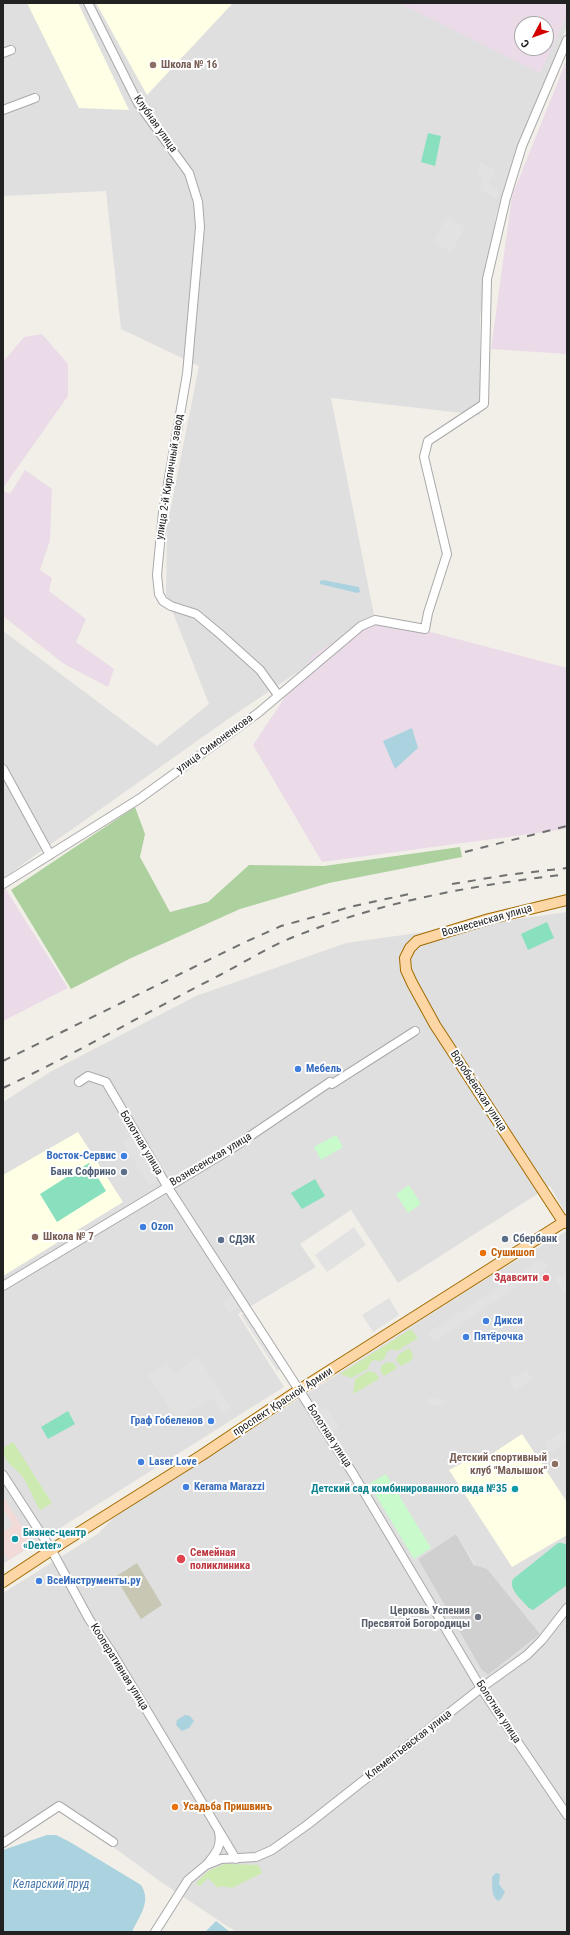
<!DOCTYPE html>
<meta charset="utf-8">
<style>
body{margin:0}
#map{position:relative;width:570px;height:1935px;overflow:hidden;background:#f2efe9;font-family:"Roboto Condensed",sans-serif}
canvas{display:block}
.frame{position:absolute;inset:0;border:4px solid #222;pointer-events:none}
.north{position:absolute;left:514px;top:16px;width:40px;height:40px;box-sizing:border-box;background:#fff;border:1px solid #a7a7a7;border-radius:50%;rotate:229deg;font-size:11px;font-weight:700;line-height:16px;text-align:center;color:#222}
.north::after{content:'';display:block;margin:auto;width:14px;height:18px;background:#d40000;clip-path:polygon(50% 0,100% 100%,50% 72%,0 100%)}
</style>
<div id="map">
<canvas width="570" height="1935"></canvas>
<div class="frame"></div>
<div class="north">С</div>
</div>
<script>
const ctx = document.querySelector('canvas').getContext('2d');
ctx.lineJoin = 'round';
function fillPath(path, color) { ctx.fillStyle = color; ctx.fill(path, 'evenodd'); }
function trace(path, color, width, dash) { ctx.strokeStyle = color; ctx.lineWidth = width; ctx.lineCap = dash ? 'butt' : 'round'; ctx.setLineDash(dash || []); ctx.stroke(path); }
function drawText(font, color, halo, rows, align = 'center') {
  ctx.font = font + ' "Roboto Condensed",sans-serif'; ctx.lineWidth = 4; ctx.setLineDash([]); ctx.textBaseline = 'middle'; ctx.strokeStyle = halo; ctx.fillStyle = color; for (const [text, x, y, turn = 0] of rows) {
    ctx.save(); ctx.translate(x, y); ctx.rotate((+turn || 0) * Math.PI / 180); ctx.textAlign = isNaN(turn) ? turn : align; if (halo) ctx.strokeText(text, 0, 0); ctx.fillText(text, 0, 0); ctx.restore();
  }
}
fillPath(new Path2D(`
 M3,3H567V26L545,81L496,215L480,317V415L331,398L375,620L231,717L3,878V631L157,746L209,704L166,595L167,527L199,366L121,329L106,191L3,196ZM522,24H546V48H522Z
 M567,912V1209L564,1211L550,1186L398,1283L351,1210L300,1244L316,1267L238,1314L284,1387L3,1564V1102L50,1072L196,996L346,943Z
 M567,1231V1932H236L161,1882L59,1807L3,1843V1593L99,1533L111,1520L128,1508L500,1270ZM456,1534L475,1565L540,1634L488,1675L481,1669L418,1559Z`), '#e0dfdf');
fillPath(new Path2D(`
 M3,1496L33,1544L8,1560L3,1552Z`), '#f2dad9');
fillPath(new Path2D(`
 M404,3H567V15L540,73L403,5ZM522,24H546V48H522Z
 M567,59V354L491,349L512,196Z
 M42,334L68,364V396L3,488V362L24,337Z
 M25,470L52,489L50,540L40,570L52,578L49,591L86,619L76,642L114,669L108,687L64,664L3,616V491L10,494Z
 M374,617L567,668V829L322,862L253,745L313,655Z
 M5,888L68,988L3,1021V889Z`), '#ebdbe8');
fillPath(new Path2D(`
 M27,3H78L129,110L79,108Z
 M96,3H231L232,4L147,95Z
 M78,1132L123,1202L3,1276V1175Z
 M522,1434L567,1502V1535L512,1567L449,1470L472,1458L478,1463Z`), '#ffffe5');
fillPath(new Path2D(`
 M456,1534L474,1565L487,1569L540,1634L488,1675L481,1669L418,1559Z`), '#d0d0d0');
fillPath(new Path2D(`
 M137,1563L162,1605L141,1619L115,1577Z`), '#c7c7b4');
fillPath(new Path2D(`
 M411,1329L418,1338L397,1351L392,1349L387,1352L385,1358L380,1361L374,1360L370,1363L368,1369L351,1378L340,1374Z
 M409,1348L413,1355L412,1360L401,1366L396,1360L398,1355Z
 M388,1362L394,1363L397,1368L384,1376L380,1370L382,1365Z
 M369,1371L376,1373L379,1379L353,1394L355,1379Z
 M13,1442L52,1503L40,1510C33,1499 30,1487 22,1476C15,1467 3,1462 3,1448Z
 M225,1864L258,1865L262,1873L232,1888L221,1886L218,1888L208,1878L200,1886L196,1883L208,1871Z`), '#cdebb0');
fillPath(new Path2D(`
 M135,807L145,834L140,857L170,912L208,902L249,865L324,866L460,847L462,857L329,883L240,909L129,959L71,989L11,890Z`), '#add19e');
fillPath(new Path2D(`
 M336,1135L343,1147L321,1160L314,1147Z
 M409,1185L421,1204L408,1213L396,1194Z
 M386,1474L431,1548L414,1559L369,1484Z`), '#c8facc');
fillPath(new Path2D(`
 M428,133L441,136L435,166L421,162Z
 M547,922L554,938L528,950L521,934Z
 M89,1163L106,1191L57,1222L40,1194Z
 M315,1179L325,1196L302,1209L291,1193Z
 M68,1411L75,1424L48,1439L41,1427Z
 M558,1543H562L567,1545V1585L533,1610L529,1608C522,1600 508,1589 513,1579Z`), '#88e0be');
fillPath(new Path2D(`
 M480,162L495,170L489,184L500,191L496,199L479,189L484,178L476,173Z
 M447,216L465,227L452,252L433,242Z
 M133,1135L160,1178L149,1185L122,1142Z
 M354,1227L366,1245L327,1272L315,1255Z
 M542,1258L548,1267L434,1342L428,1333Z
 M567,1272V1292L564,1293L555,1279Z
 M235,1293L243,1305L229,1313L222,1302Z
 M389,1298L399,1315L373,1332L362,1315Z
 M248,1311L283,1367L277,1371L241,1315Z
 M198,1357L232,1409L223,1414L212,1398L177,1420L148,1375L167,1363L174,1373Z
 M527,1370L533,1380L515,1390L509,1380Z
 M428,1398L445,1399L443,1407L427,1403Z
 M326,1406L339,1427L329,1433L316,1412Z
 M567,1429V1442L550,1453L544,1443Z
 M3,1509L13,1525L3,1532Z`), '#e2e2e2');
fillPath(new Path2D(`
 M323,580L359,587L360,592L357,593L320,584V581Z
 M412,728L418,748L395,769L383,741Z
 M185,1715L190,1716L194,1721L189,1728L182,1731L176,1725L177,1720Z
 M47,1835H56L70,1842L141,1885C152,1902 139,1916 132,1932H3V1850Z
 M496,1873L500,1874L499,1884L505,1892L501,1899L498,1901C490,1895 493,1885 492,1877Z
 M216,1921L230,1932H205Z`), '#aad3df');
const minor = new Path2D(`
 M88,3L138,103L189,173L198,202L200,227L187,374L163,512L157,575L159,594L163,601L171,606L196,614L220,634L260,670L278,695
 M3,53L11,50
 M3,110L35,98
 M3,769L50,855
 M3,884L139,799L258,713L361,626L375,620L425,629L428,613L447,554L424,457L428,441L484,404L487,279L506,198L522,146L567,40
 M79,1082L88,1076L106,1082L167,1186L352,1472L481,1688L567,1815
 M3,1286L231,1149L330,1082L332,1084L415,1031
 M3,1475L51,1549L89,1619L111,1651L236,1859
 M3,1843L59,1806L113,1842
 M208,1863C216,1853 222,1846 219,1832
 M155,1932L188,1880L206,1865L221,1859L256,1857L272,1850L307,1825L481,1688L527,1655L542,1640L567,1608`);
const major = new Path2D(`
 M564,1223L435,1025L412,983L406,970L405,958L410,948L417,941L489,919L567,900
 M3,1582L62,1543L202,1455L299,1390L567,1220`);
trace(minor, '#a9a9a9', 10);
trace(major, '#a06b00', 12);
trace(minor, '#fff', 8);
trace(major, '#fcd6a4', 10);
trace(new Path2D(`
 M465,852L567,826
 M452,884L507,875L567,868
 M3,1061L241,944L281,926L354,906L409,894
 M3,1088C77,1053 147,1012 220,975C245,962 270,946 296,936C387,900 471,886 567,874`), '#707070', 2, [8, 8]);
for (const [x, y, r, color] of [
 [153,65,4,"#8d6e63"],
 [298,1069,4,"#3f7fe0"],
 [124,1156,4,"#3f7fe0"],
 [124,1172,4,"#5c6f8a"],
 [143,1227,4,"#3f7fe0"],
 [35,1237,4,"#8d6e63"],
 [505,1239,4,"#5c6f8a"],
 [221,1240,4,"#5c6f8a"],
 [483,1253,4,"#e8710a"],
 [546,1278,4,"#e0444e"],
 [486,1321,4,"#3f7fe0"],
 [466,1337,4,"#3f7fe0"],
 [211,1421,4,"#3f7fe0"],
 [141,1462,4,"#3f7fe0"],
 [555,1464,4,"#8d6e63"],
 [186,1487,4,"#3f7fe0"],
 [515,1489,4,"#0f9aa8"],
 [15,1539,4,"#0f9aa8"],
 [181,1559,5,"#e0444e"],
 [39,1581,4,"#3f7fe0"],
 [478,1617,4,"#6b7280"],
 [175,1807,4,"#e8710a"]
]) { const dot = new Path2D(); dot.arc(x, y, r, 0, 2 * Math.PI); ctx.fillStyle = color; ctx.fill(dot); trace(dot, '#fff', 1.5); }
drawText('bold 11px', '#785e54', '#fff', [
 ["Школа № 16",161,65],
 ["Школа № 7",43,1237],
 ["Детский спортивный",547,1458,"right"],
 ["клуб \"Малышок\"",547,1471,"right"]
], 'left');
drawText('11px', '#222', '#fff', [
 ["Клубная улица",155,124,55],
 ["улица 2-й Кирпичный завод",170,477,-81],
 ["улица Симоненкова",215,744,-36],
 ["Вознесенская улица",487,921,-16],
 ["Воробьёвская улица",478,1091,57],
 ["Болотная улица",141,1143,59],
 ["Вознесенская улица",211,1160,-31],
 ["проспект Красной Армии",283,1402,-33],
 ["Болотная улица",329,1436,57],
 ["Кооперативная улица",119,1667,58],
 ["Болотная улица",498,1712,57],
 ["Клементьевская улица",409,1745,-38]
]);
drawText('bold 11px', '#366cbe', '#fff', [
 ["Мебель",306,1069],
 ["Восток-Сервис",116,1156,"right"],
 ["Ozon",151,1227],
 ["Дикси",494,1321],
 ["Пятёрочка",474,1337],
 ["Граф Гобеленов",203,1421,"right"],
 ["Laser Love",149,1462],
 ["Kerama Marazzi",194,1487],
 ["ВсеИнструменты.ру",47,1581]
], 'left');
drawText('bold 11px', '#4e5e75', '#fff', [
 ["Банк Софрино",116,1172,"right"],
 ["Сбербанк",513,1239],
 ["СДЭК",229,1240]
], 'left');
drawText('bold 11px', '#c56008', '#fff', [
 ["Сушишоп",491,1253],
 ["Усадьба Пришвинъ",183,1807]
], 'left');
drawText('bold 11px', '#be3a42', '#fff', [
 ["Здавсити",538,1278],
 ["Семейная",190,1553,"left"],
 ["поликлиника",190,1566,"left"]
], 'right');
drawText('bold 11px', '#0d838f', '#fff', [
 ["Детский сад комбинированного вида №35",507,1489],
 ["Бизнес-центр",23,1533,"left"],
 ["«Dexter»",23,1546,"left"]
], 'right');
drawText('bold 11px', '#5b616d', '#fff', [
 ["Церковь Успения",470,1611],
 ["Пресвятой Богородицы",470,1624]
], 'right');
drawText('italic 12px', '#4a7aab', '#fff', [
 ["Келарский пруд",51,1885]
]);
</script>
